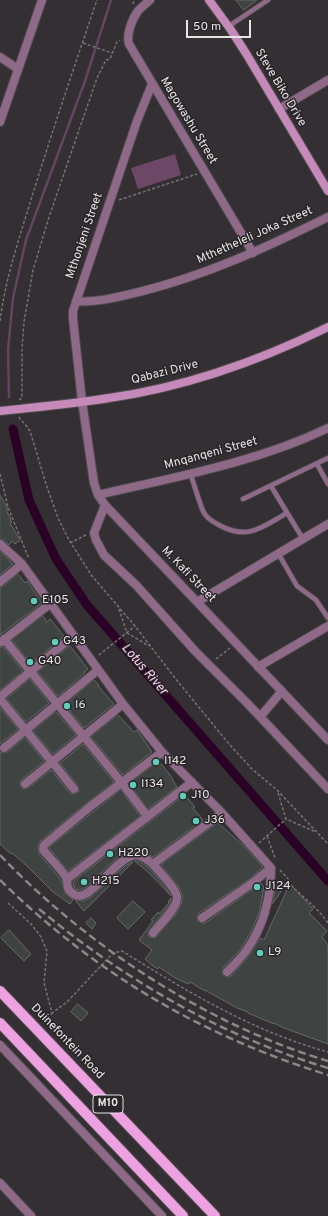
<!DOCTYPE html>
<style>
body{margin:0}
#map{position:relative;width:328px;height:1216px;overflow:hidden;background:#332f32;font-family:Overpass,sans-serif}
canvas{display:block}
.scale{position:absolute;left:186px;top:20px;width:65px;height:18px;box-sizing:border-box;border:2px solid #e6e3e5;border-top:0;padding-left:5px;font-size:12px;line-height:14px;white-space:nowrap;color:#e6e3e5;-webkit-text-stroke:3px #292528;paint-order:stroke}
</style>
<div id="map">
<canvas width="328" height="1216"></canvas>
<div class="scale">50 m</div>
</div>
<script>
const ctx = document.querySelector('canvas').getContext('2d');
ctx.lineJoin = 'round';
function fillPath(path, color) { ctx.fillStyle = color; ctx.fill(path, 'evenodd'); }
function trace(path, color, width, dash) { ctx.strokeStyle = color; ctx.lineWidth = width; ctx.lineCap = dash ? 'butt' : 'round'; ctx.setLineDash(dash || []); ctx.stroke(path); }
function drawText(font, color, halo, rows, align = 'center') {
  ctx.font = font + ' Overpass,sans-serif'; ctx.lineWidth = 3; ctx.setLineDash([]); ctx.textBaseline = 'middle'; ctx.strokeStyle = halo; ctx.fillStyle = color; for (const [text, x, y, turn = 0] of rows) {
    ctx.save(); ctx.translate(x, y); ctx.rotate((+turn || 0) * Math.PI / 180); ctx.textAlign = isNaN(turn) ? turn : align; if (halo) ctx.strokeText(text, 0, 0); ctx.fillText(text, 0, 0); ctx.restore();
  }
}
fillPath(new Path2D(`
 M175,154L181,175L138,189L131,168Z`), '#6d4766');
trace(new Path2D(`
 M9,397L8,350L13,298L26,240L85,81L111,0`), '#62465f', 2.5);
trace(new Path2D(`
 M13,429L29,500L56,559L87,605L328,881`), '#2a0226', 9);
const building = new Path2D(`
 M236,0H257L244,10Z
 M0,495L8,509L6,510L11,519L10,520L12,522L10,523L20,540L15,544L12,541L9,545L3,540L0,539Z
 M0,551L13,564L0,575Z
 M18,574L25,583L27,581L42,603L0,635V587L3,586Z
 M43,616L47,622L50,619L64,636L31,664L12,640Z
 M70,646L88,669L84,672L85,673L58,696L38,672Z
 M0,647H3L23,671L0,690Z
 M30,679L49,703L26,722L7,699Z
 M94,680L99,685L98,686L114,704L84,728L65,705Z
 M0,708L18,729L0,744Z
 M56,712L76,735L53,754L33,731Z
 M118,715L134,732L137,730L152,752L123,775L91,737Z
 M25,738L44,761L21,780L20,785L23,789L28,788L51,770L70,793L72,794L77,793L79,791L78,786L60,763L83,744L114,782L88,802L40,841L39,844L38,848L39,854L61,880L65,893L73,900L70,904L52,891L25,864L12,853L11,854L0,844V752L2,753L7,752Z
 M159,761L173,779H172L177,787L148,809L129,784Z
 M121,790L140,816L68,871L49,848Z
 M185,795L195,807L193,808L203,820L153,857L140,850L129,851L118,857L86,887L80,890H77L74,887L73,882Z
 M218,823L245,847L263,867L248,880L199,913L197,918L198,921L202,923H205L261,883L264,887L260,910L252,930L240,950L223,968L222,974L226,977L231,976L248,957L260,938L264,940L287,890L292,886L313,909L309,913L327,931L322,937L328,945V1044L284,1028L274,1023V1024L248,1013V1012L237,1008L205,990V991L190,982L188,984L175,978L159,967L158,969L153,966L145,959L152,950L139,940L153,921L151,920L158,912L159,914L169,903L168,902L171,898L170,904L167,908L148,932L149,937L155,938L176,914L182,902V895L179,887L161,865Z
 M135,861H139L149,868L166,888L171,896L148,872Z
 M133,862L84,911L75,900L84,901L92,896L125,866Z
 M277,883L283,889L272,904L276,885Z
 M133,901L145,912L128,929L117,918Z
 M91,918L96,923L92,929L86,923Z
 M9,930L31,954L24,961L1,938Z
 M78,1004L88,1013L81,1021L71,1012Z`);
fillPath(building, '#3f4443');
trace(building, '#656a69', 1);
const lane = new Path2D(`
 M229,26L268,0
 M317,464L328,484
 M190,473C195,486 198,499 203,511C206,518 213,522 219,525C248,541 262,527 287,513
 M271,486L303,539
 M243,499L328,458
 M278,553L297,586L316,600L328,618`);
const street = new Path2D(`
 M150,0C146,4 141,7 138,11C132,19 126,35 129,44L253,253
 M0,57L18,69
 M152,84L137,121L73,311V319L82,401L94,483L98,495L105,505L328,740
 M279,109L328,80
 M0,122L42,0
 M76,301C96,303 118,297 139,292C207,275 265,248 328,217
 M98,495C175,477 255,463 328,428
 M105,505L94,533L96,540L104,555L137,586L195,651L248,704L328,789
 M0,544L22,564L123,704L162,752L222,813L271,868C271,897 263,927 246,951C241,958 234,965 227,972
 M0,582L22,564
 M197,602L328,524
 M4,639L122,783L147,816
 M1,642L51,603
 M258,667L328,626
 M0,697L73,636
 M0,699L52,762L74,789
 M260,717L282,691
 M4,748L98,670
 M162,752L91,806L44,845L43,849L44,851C51,859 60,868 66,877C69,883 64,889 75,895C91,903 118,853 138,855C143,856 149,861 153,864L222,813
 M25,784L123,704
 M67,879L192,782
 M202,918L251,884L271,868
 M153,933C159,925 178,908 177,897C176,888 159,872 153,864
 M0,1045L162,1216
 M0,1183L31,1216`);
const secondary = new Path2D(`
 M209,0L231,30L247,55L328,191
 M0,411C36,407 73,404 109,398C185,387 259,361 328,327`);
const primary = new Path2D(`
 M0,991L215,1216
 M0,1023L183,1216`);
trace(lane, '#504c4f', 6);
trace(street, '#504c4f', 10);
trace(secondary, '#504c4f', 10);
trace(primary, '#504c4f', 12);
trace(new Path2D(`
 M133,4L134,0
 M83,43L112,53
 M119,200L197,174
 M0,321C5,281 18,242 30,203C51,135 74,67 97,0
 M19,400L22,398V349L24,322L33,270L49,217L97,78L106,60L110,59L117,42L120,40
 M19,417L20,419L25,424L30,431L47,487L58,518L69,540L92,576L135,626L175,678L229,744L252,769L278,791L328,844
 M0,474L8,507L29,559
 M70,543L86,535
 M119,609L127,633L149,646
 M99,655L135,626
 M216,659L230,648
 M278,793L286,819L316,832
 M267,836L275,858
 M259,843L286,819
 M280,870L290,881L289,883C302,897 317,907 328,923
 M8,903L31,924L41,937L47,951L44,983L52,1013L67,1002L113,953L122,951C188,992 252,1031 328,1052
 M45,1023L52,1013`), '#767275', 1.5, [3, 2]);
trace(lane, '#8f6a88', 4.5);
trace(street, '#8f6a88', 8);
trace(secondary, '#c589ba', 8);
trace(primary, '#eea1e0', 10);
trace(new Path2D(`
 M0,855C87,946 207,1025 328,1061
 M0,880C96,974 200,1035 328,1075
 M39,909C125,980 221,1036 328,1068`), '#8a8789', 2.5, [8, 4]);
for (const [x, y, r, color] of [
 [34,601,4,"#5cceba"],
 [55,642,4,"#5cceba"],
 [30,662,4,"#5cceba"],
 [67,706,4,"#5cceba"],
 [156,762,4,"#5cceba"],
 [133,785,4,"#5cceba"],
 [183,796,4,"#5cceba"],
 [196,821,4,"#5cceba"],
 [110,854,4,"#5cceba"],
 [84,882,4,"#5cceba"],
 [257,887,4,"#5cceba"],
 [260,953,4,"#5cceba"]
]) { const dot = new Path2D(); dot.arc(x, y, r, 0, 2 * Math.PI); ctx.fillStyle = color; ctx.fill(dot); trace(dot, '#292528', 1.5); }
for (const [x, y, w] of [
 [108,1104,30]
]) { const box = new Path2D(); box.roundRect(x - w / 2, y - 9, w, 18, 3); ctx.fillStyle = '#292528'; ctx.fill(box); trace(box, '#e6e3e5', 1); }
drawText('bold 11px', '#e6e3e5', null, [
 ["M10",108,1104]
]);
drawText('12px', '#e6e3e5', '#292528', [
 ["Steve Biko Drive",280,88,59],
 ["Magowashu Street",188,121,59],
 ["Mthonjeni Street",85,236,-71],
 ["Mthetheleli Joka Street",255,236,-24],
 ["Qabazi Drive",165,373,-14],
 ["Mnqanqeni Street",211,454,-15],
 ["M. Kafi Street",188,575,46],
 ["Duinefontein Road",67,1042,46]
]);
drawText('12px', '#e6e3e5', '#292528', [
 ["E105",42,601],
 ["G43",63,642],
 ["G40",38,662],
 ["I6",75,706],
 ["I142",164,762],
 ["I134",141,785],
 ["J10",191,796],
 ["J36",204,821],
 ["H220",118,854],
 ["H215",92,882],
 ["J124",265,887],
 ["L9",268,953]
], 'left');
drawText('italic 13px', '#fdd1f4', '#292528', [
 ["Lotus River",144,670,49]
]);
</script>
